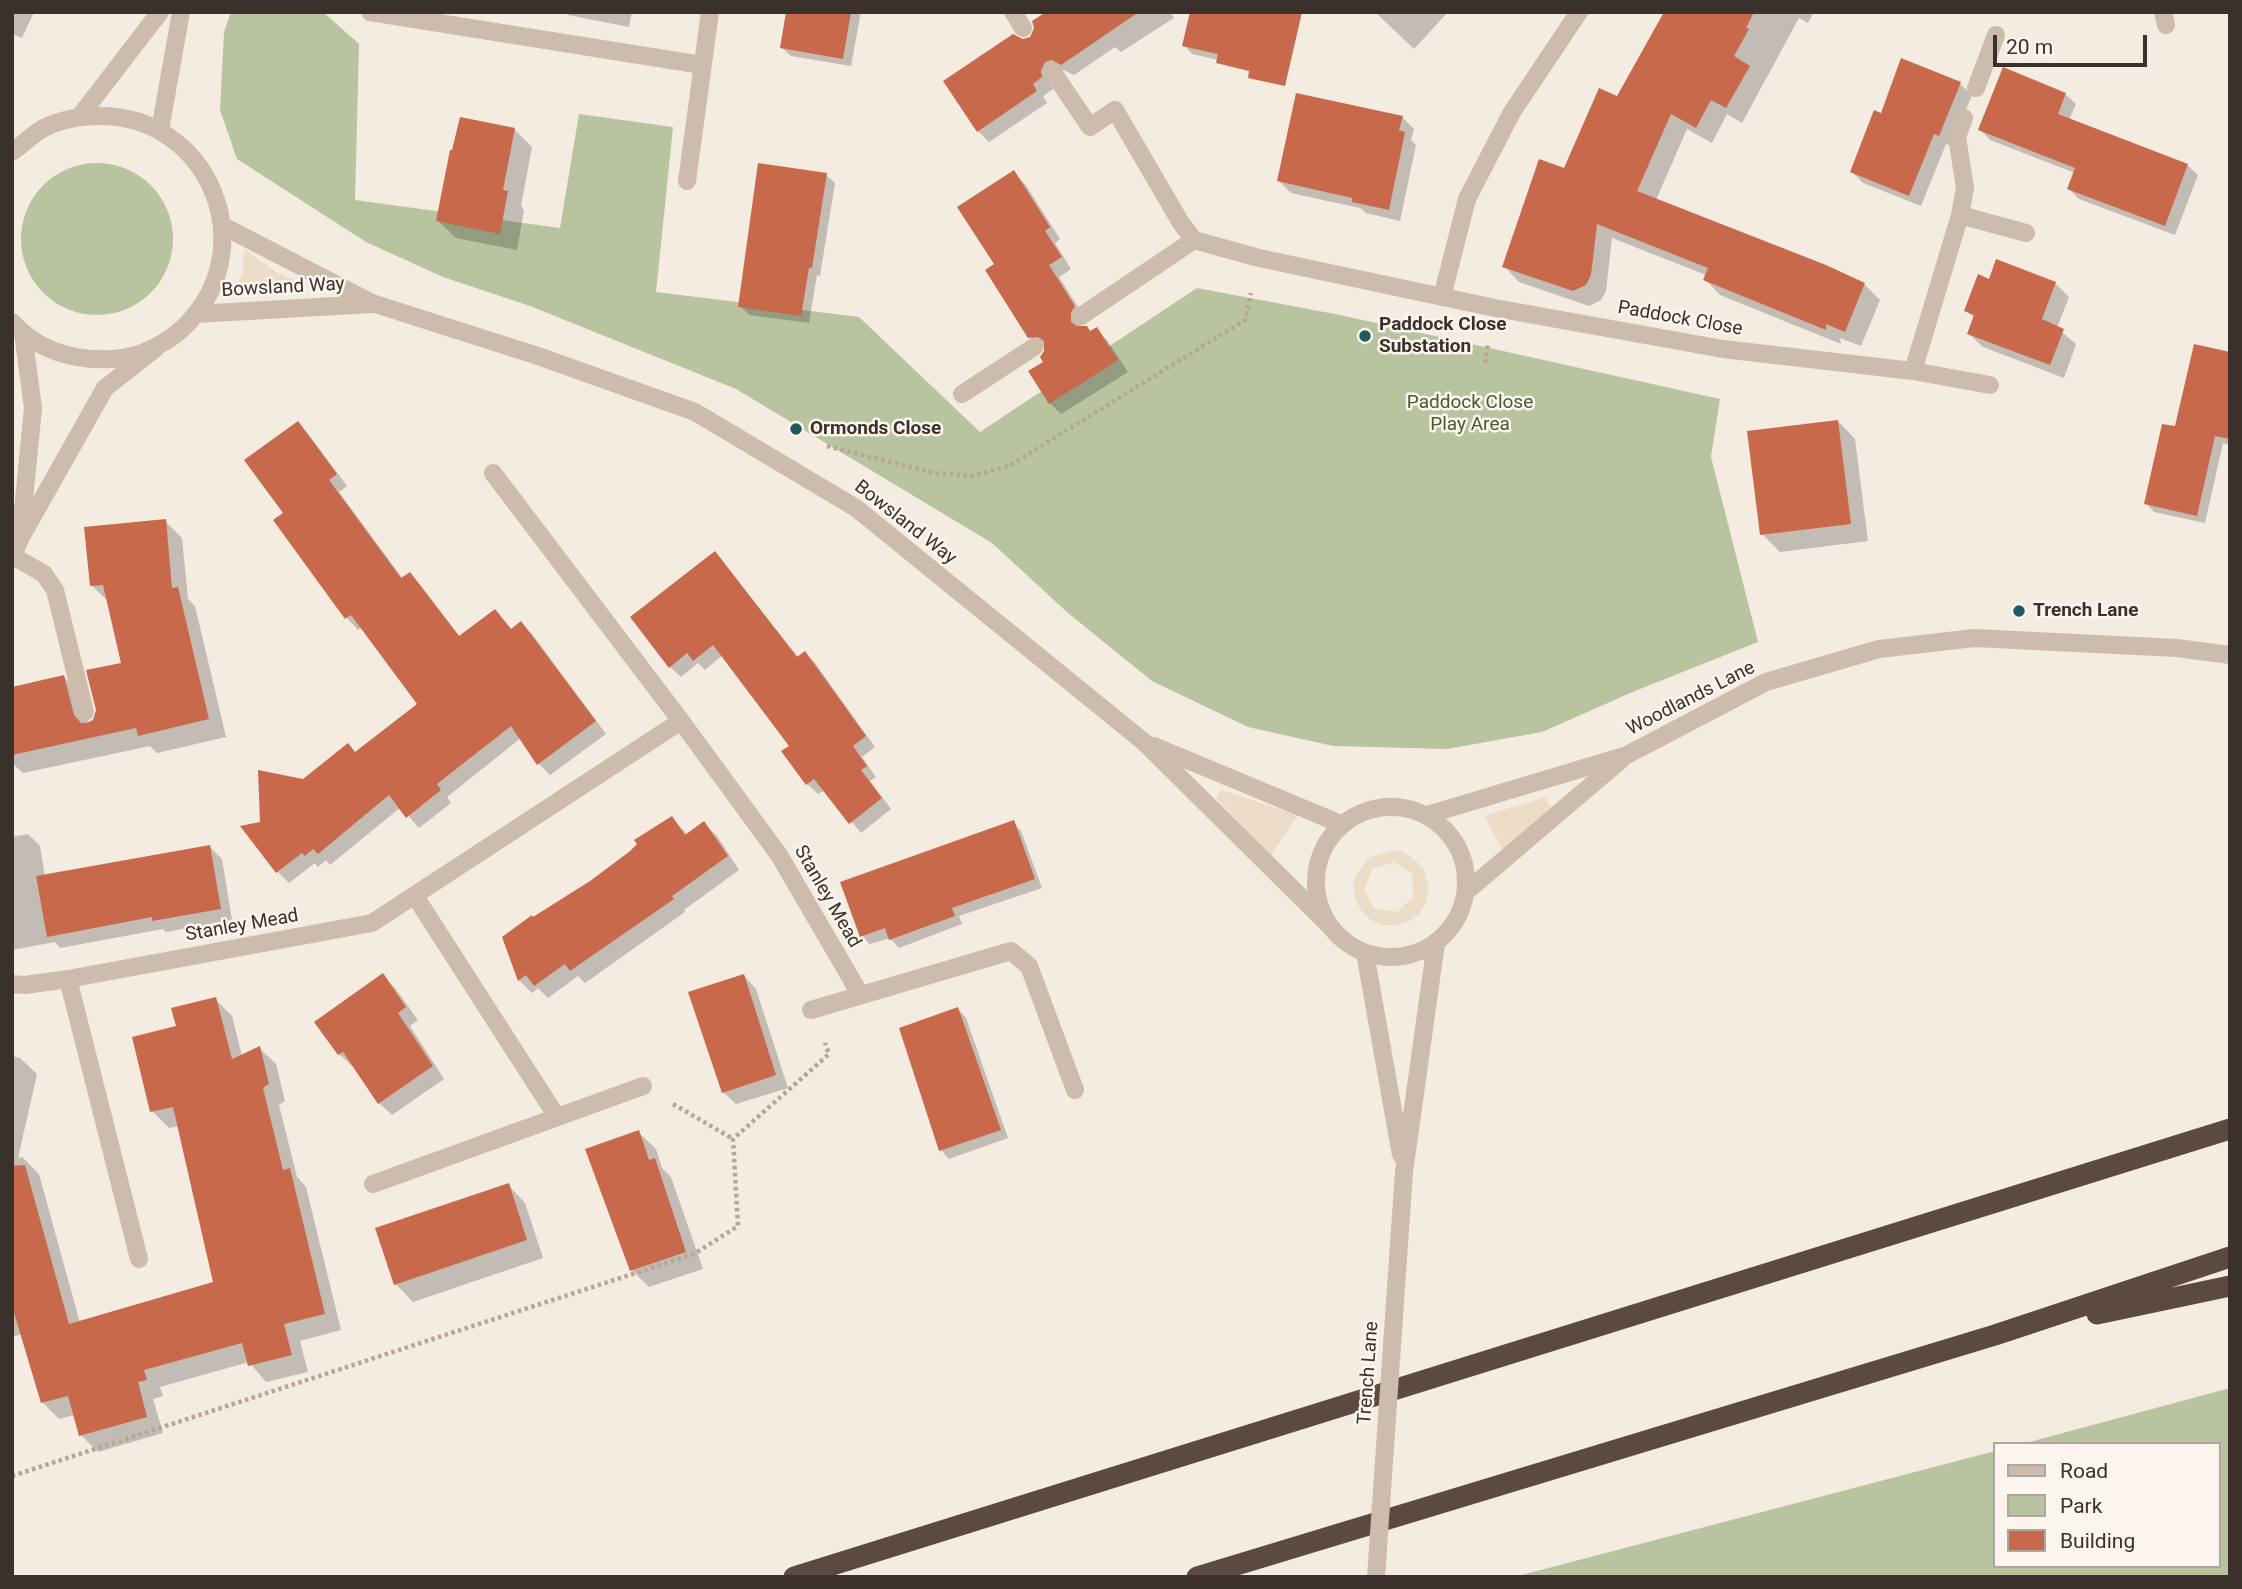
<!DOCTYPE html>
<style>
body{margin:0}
#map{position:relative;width:2242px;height:1589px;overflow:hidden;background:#f4ebe1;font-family:Roboto,sans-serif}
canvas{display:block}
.frame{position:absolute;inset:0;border:14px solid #3b302b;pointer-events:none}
.legend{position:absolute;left:1993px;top:1442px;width:228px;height:126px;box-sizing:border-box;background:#fbf5ee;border:2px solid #aea6a0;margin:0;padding:9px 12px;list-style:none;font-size:21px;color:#3b302b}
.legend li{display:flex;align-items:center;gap:14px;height:35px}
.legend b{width:35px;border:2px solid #aea6a0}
.scale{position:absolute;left:1993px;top:35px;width:154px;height:32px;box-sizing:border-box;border:4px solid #3b302b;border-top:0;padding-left:9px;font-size:21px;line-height:24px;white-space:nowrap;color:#3b302b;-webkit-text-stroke:5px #fbf5ee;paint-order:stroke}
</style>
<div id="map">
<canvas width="2242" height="1589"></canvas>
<div class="frame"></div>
<ul class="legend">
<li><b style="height:9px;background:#cdbbac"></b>Road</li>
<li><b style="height:19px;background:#b8c4a0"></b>Park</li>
<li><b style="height:19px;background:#c8694b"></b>Building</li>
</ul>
<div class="scale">20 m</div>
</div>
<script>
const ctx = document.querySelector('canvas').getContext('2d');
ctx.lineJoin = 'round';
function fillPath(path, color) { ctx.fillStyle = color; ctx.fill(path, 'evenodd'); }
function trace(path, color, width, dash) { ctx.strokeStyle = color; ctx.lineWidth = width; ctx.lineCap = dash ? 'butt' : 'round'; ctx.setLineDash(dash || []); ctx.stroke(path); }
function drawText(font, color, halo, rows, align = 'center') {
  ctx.font = font + ' Roboto,sans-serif'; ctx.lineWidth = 5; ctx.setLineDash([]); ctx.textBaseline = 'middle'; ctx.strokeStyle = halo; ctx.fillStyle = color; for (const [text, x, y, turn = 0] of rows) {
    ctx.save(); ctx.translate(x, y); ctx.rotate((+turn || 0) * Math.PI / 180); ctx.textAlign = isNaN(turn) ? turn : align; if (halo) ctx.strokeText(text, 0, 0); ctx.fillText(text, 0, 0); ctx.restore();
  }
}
fillPath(new Path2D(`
 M231,12H323L359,44L355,200L560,228L579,114L673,127L656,292L859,317L980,432L1197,288L1340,315L1720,399L1711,457L1758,642L1635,691L1542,732L1447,749L1333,746L1248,727L1152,681L1068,613L992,543L736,389L530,306L443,277L366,242L237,159L220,110L224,32Z
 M21 239a76 76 0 1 1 152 0a76 76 0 1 1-152 0Z
 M2230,1388V1577H1514L1995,1451V1566H2219V1444H2022Z`), '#b8c4a0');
fillPath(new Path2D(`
 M244,249L275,271L307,286L270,287L234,291L243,272Z
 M1221,790L1298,815L1270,857L1216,798Z
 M1545,797L1551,808L1502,849L1484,816Z
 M1393,850L1404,852L1423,867L1429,889L1426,902L1419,914L1409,921L1396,926L1383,925L1371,920L1362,912L1356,900L1353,887L1356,875L1370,857ZM1394,862L1412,874L1413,897L1397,912L1375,909L1364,889L1372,869Z`), '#ecdcc8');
fillPath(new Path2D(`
 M12,12H34L22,38L12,34Z
 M566,12H632L629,27L568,15Z
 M788,12H861L851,66L791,56L782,48Z
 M1049,12H1170L1174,18L1121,52L1115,47L1074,75L1064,70L1056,73L1051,83L1053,89L1043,96L1047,103L989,142L978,131L1023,41L1031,39Z
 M1191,12L1259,69L1192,54L1184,45Z
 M1375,12H1448L1414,49Z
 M1665,12H1814L1808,23L1799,18L1742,123L1727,114L1712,143L1687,129L1656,200L1864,284L1880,300L1861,346L1840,338L1841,344L1720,295L1705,279L1706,275L1612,238L1606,291L1601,300L1589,306L1519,282L1504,266L1565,170L1618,98Z
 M1902,61L1960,84L1972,95L1951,146L1946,144L1921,206L1863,183L1852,172L1882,115Z
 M2065,94L2076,104L2069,120L2187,165L2198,175L2175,235L2079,199L2069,189L2075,173L1990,140L1980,129Z
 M1402,117L1414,129L1411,140L1416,145L1400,221L1366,213L1360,208L1291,193L1279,181Z
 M514,129L532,147L521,206L524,210L517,250L456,238L438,221Z
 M1014,173L1025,184L1060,239L1055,243L1071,269L1059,277L1085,318L1081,323V328L1091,332L1096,329L1107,340L1128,372L1061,414L1050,403L1046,347L1041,348L1029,336L996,264Z
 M826,175L835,183L820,276L817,275L809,323L749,315L740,306Z
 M1990,281L2055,283L2069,297L2057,328L2076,344L2064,378L1983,347L1969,334L1975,319L1966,310Z
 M2230,354V445L2223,443L2205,523L2154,512L2146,503L2176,429Z
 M1838,421L1855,439L1868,541L1780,552L1762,534Z
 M298,423L309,435L347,486L339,492L403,579L410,574L421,586L460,637L495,611L512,630L521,623L533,635L606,734L550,775L539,764L521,738L447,797L451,803L419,828L401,807L330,865L326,860L318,867L315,863L289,883L278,872L262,823L303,780L356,754L420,705L362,627L358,630L347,618L275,521L285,513Z
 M165,521L182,538L188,599L195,606L226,737L157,753L150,746L23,773L12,763V688L64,677L81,695L89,723L95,721L123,664L109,602L92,586Z
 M715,553L799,658L805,653L815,663L875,747L862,757L876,777L870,781L891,809L861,833L825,790L818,794L807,784L791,746L723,655L705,670L698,663L681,677L670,667Z
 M672,818L688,835L704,824L717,836L739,870L684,910L685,912L585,983L578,976L548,998L538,988L532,993L519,980L504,938L591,882Z
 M1013,822L1021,831L1042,888L959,916L962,924L899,948L890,938L870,944L861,936Z
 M28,834L40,846L45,877L210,847L222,859L232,920L166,932L163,929L60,948L55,942L12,950V837Z
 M382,975L395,988L418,1020L410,1026L444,1079L392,1115L379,1103L354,1065L352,1066L339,1054Z
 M744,976L756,989L788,1088L736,1104L723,1092Z
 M215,999L232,1016L242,1056L259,1048L276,1064L285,1101L279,1105L297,1177L306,1187L341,1330L300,1341L308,1372L266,1382L249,1362L160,1387L163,1396L153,1399L163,1433L98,1452L81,1435L75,1415L59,1419L43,1403L22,1334L12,1337V1056L20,1058L37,1074L18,1158L22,1157L39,1174L80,1323L215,1284L179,1126L169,1128L152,1111L178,1027Z
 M958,1009L966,1018L1008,1138L949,1159L941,1150Z
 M638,1132L656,1149L662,1168L671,1177L703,1269L649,1287L632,1270Z
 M508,1185L525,1203L543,1258L413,1302L396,1284Z`), '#0003');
fillPath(new Path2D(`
 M786,12H851L843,59L780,48Z
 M1046,12H1139L1061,65L1052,60L1045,62L1041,71L1042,77L1033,84L1037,91L977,132L943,81L1013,34L1023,39L1030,37L1034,28L1032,21Z
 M1190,12H1302L1285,86L1248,78L1249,71L1216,63L1218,54L1182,46Z
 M1664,12H1754L1746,28L1749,29L1734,56L1750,66L1726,108L1711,100L1696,128L1671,114L1637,191L1826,265L1865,283L1845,332L1826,324V330L1703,280L1708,268L1597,224L1591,275L1586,285L1573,291L1502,267L1539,159L1564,168L1599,88L1617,96Z
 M1901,58L1961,82L1939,136L1934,134L1909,196L1850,172L1874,110L1881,113Z
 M2003,67L2066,93L2058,114L2188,164L2165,226L2067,189L2075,168L1978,130Z
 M1296,93L1403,116L1399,130L1405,132L1389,210L1352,202V198L1277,181Z
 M460,117L515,128L503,190L508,191L500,234L436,221L450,150H452Z
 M758,163L827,173L812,268H809L801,316L738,307Z
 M1014,170L1050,227L1045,231L1062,257L1049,265L1075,306L1071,312V322L1077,326H1087L1090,331L1097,327L1118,360L1049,404L1028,371L1043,362L1040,357L1044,351V341L1038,337L1028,338L985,270L994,264L957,207Z
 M1996,259L2056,282L2042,319L2064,329L2050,365L1967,334L1974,315L1964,311L1978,274L1989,279Z
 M2194,344L2230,352V439L2215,436L2197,516L2144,504L2162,424L2175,426Z
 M1838,420L1851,524L1760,535L1747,431Z
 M298,421L337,474L329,480L401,578L410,572L459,636L495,609L511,629L521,621L596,721L537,765L511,726L437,784L441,790L406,818L389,795L318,854L313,849L305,856L302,853L276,873L240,826L260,822L258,770L303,779L348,743L355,752L417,704L351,615L345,619L273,520L283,513L244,460Z
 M166,519L172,588L178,587L209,719L138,736L136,728L12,755V687L64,675L74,715L81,723H87L93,720L96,710L86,670L121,663L103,585L90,586L84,527Z
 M715,551L797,657L805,651L866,736L853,746L867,766L861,770L882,798L849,824L814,779L806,785L781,751L789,746L713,645L693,661L687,653L669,668L630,617Z
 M672,816L685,835L704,821L728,856L672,896L674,899L570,971L565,964L534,986L526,975L518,981L502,937L532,915L533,917L590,881L629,852L637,844L634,840Z
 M1014,820L1035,879L952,908L955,916L889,940L885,928L860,937L840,882Z
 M210,845L221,909L152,921V917L47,937L36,876Z
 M383,973L406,1007L398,1013L433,1066L378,1104L343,1052L338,1055L314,1022Z
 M744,974L776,1075L722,1093L688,992Z
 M216,997L232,1059L260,1046L269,1084L263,1088L283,1170L290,1168L325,1314L284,1324L292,1355L248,1366L242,1343L144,1370L147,1380L138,1382L147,1417L79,1436L68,1396L41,1403L12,1306V1166L25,1165L69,1324L213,1282L173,1107L150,1112L132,1037L176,1026L171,1008Z
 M958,1007L1001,1130L939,1151L899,1028Z
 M639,1130L649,1160L655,1158L686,1252L630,1271L585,1149Z
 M509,1183L527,1240L394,1285L375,1228Z`), '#c8694b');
trace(new Path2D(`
 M1485,363L1488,343
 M827,446L934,473L972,476L1009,466L1245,320L1251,293
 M673,1104L733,1139
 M12,1476L694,1254L738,1226L733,1139L829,1054L825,1043`), '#b9a596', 4.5, [3.5, 3.5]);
trace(new Path2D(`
 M1013,12L1023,28
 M2163,12L2166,25
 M1052,71L1090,127L1115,110
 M1976,88L1996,35
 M1964,118L1957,137L1965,188
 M1081,316L1194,240
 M962,394L1034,347
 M13,556L44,574L55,590L85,712`), '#cdbbac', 18);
trace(new Path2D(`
 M370,12L702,65
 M1115,110L1181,223L1194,240L1259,258L1495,308L1723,349L1913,371L1990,385
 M687,181L710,12
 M1960,215L2026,233
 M1442,297L1467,199L1512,112L1579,12
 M1913,371L1960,215L1965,188
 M493,473L681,721L779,855L860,994
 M21,530L33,408L23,333
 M12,557L21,537L105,388L155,349
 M415,896L557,1117
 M68,979L139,1259
 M12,984L25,985L68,979L372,923L681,721
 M811,1010L1011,951L1029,966L1075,1090
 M373,1184L643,1086`), '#cdbbac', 18);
trace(new Path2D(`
 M80,116L160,12
 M160,130L181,12
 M12,152C22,145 32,135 42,129C59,120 80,116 99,116C207,115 263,244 188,323C169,343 141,357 113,359C75,361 38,351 12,322
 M223,226L372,303L538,356L695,412L856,508L1144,742L1331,927
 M196,314L371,304
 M1154,746L1341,824
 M1316 882a75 75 0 1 1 150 0a75 75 0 1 1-150 0Z
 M1427,815L1627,755L1766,682L1879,649L1974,638L2177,648L2230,655
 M1467,891L1622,759
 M1365,953L1401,1155
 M1404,1172L1436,943`), '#cdbbac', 18);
trace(new Path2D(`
 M2097,1314L2230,1286
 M794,1577L2230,1129
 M1197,1577L1995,1335L2230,1257`), '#5c4a42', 21);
trace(new Path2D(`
 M1376,1577L1404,1172`), '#cdbbac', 18);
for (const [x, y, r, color] of [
 [1365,336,7,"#1f5a5e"],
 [796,429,7,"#1f5a5e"],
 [2019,611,7,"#1f5a5e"]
]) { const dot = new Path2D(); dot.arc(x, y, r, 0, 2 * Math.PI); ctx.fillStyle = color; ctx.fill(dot); trace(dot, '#fbf5ee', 2.5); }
drawText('19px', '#3b302b', '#fbf5ee', [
 ["Bowsland Way",283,288,-3],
 ["Paddock Close",1680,319,10],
 ["Bowsland Way",905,523,38],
 ["Woodlands Lane",1691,699,-27],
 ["Stanley Mead",827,897,60],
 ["Stanley Mead",242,926,-10],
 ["Trench Lane",1369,1373,-86]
]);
drawText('bold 19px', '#3b302b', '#fbf5ee', [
 ["Paddock Close",1379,325],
 ["Substation",1379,347],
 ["Ormonds Close",810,429],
 ["Trench Lane",2033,611]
], 'left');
drawText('19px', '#4a5a2e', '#fbf5ee', [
 ["Paddock Close",1470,403],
 ["Play Area",1470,425]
]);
</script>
